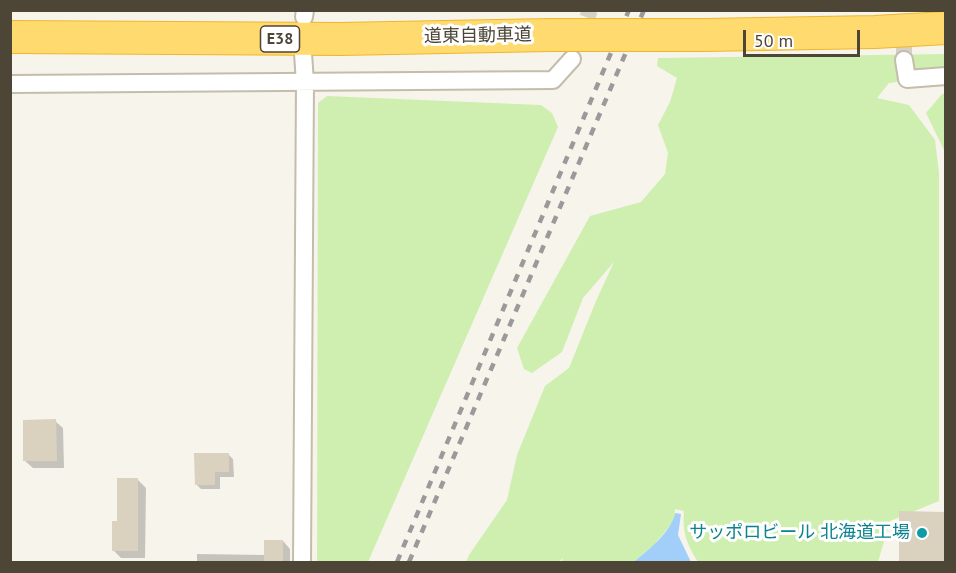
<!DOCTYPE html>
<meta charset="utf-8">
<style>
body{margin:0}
#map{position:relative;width:956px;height:573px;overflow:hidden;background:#f7f4eb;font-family:"PT Sans",sans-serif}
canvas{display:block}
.frame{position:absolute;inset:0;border:12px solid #4d4637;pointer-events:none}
.scale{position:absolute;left:743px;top:30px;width:117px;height:27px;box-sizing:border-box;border:3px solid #4d4637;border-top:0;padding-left:8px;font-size:18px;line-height:21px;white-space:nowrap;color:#4d4637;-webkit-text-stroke:4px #fff;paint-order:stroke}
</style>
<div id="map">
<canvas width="956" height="573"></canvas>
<div class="frame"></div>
<div class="scale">50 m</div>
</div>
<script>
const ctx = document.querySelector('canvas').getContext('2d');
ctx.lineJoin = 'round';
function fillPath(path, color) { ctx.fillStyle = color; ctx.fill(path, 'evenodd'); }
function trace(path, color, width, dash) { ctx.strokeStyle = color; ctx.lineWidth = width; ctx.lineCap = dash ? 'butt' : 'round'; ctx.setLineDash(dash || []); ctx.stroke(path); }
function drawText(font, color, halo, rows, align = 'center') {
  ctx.font = font + ' "PT Sans","Noto Sans JP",sans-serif'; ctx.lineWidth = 6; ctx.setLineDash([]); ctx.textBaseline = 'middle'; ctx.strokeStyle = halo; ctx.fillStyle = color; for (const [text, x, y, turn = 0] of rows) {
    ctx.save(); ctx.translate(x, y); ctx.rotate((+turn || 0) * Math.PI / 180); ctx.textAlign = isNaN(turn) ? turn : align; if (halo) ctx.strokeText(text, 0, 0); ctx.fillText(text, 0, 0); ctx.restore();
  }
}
fillPath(new Path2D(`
 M945,54V76L889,83L877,98L909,105L935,140L939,173V501L890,521L878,562H698C687,544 682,533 684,511L675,509L674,521L652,547L633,562H562L563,558L559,562H466L469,555L507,500L517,455L545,386L569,368L596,301L614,262L583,298L562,352L532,373L524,369L517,348L590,216L641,202L665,174L668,153L658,125L670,102L677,78L657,66L658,58Z
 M942,94H945V152L926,113Z
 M327,96L541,105L552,113L558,127L368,562H317L318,103Z`), '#ceefb0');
fillPath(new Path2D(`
 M675,513L681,514L678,535L691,562H633C646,553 673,530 675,513Z`), '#a2cff9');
fillPath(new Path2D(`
 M55,421L63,428L64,468H33L25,461Z
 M228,454L233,459L234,477H220V489H201L196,484Z
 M138,480L146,488L145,558H121L113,550L119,523Z
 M900,513H946V562H900Z
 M283,541L290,549V562H197V554L265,555Z`), '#0003');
fillPath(new Path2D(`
 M56,419L57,461H23V420Z
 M194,453H229V472H215V485H195Z
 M117,478H138V551H112V521H117Z
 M899,511L945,512L944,562H899Z
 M264,540H283V562H264Z`), '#dad1bf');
trace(new Path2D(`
 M579,40L590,10
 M904,60V10`), '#d5d1c7', 16, [16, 8]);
const street = new Path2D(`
 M304,17L305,10
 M904,60L907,79L946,76
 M10,84L553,80L572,59
 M302,562L305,83L303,53`);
const highway = new Path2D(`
 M705,35L875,32L946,28
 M10,37L340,39L550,35`);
trace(street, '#c4bdac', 20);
trace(highway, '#f0b62c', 34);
trace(street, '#fff', 16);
trace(highway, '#ffda6e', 32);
trace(new Path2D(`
 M397,562L629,10
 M409,562L644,10`), '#9a9a9a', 4.5, [8, 8]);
const highwayBridge = new Path2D(`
 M550,35H705`);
trace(highwayBridge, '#f0b62c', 34, []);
trace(highwayBridge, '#ffda6e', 32);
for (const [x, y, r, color] of [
 [922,533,6,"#0f9aa8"]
]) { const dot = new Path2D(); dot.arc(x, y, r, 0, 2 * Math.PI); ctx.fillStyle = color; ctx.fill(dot); trace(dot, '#fff', 2); }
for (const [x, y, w] of [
 [280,39,39]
]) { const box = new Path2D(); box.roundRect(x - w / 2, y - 13, w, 26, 4.5); ctx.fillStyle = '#fff'; ctx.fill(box); trace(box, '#4d4637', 1.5); }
drawText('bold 16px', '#4d4637', null, [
 ["E38",280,39]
]);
drawText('18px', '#4d4637', '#fff', [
 ["道東自動車道",478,36,-1]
]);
drawText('18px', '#0d838f', '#fff', [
 ["サッポロビール 北海道工場",910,533]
], 'right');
</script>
